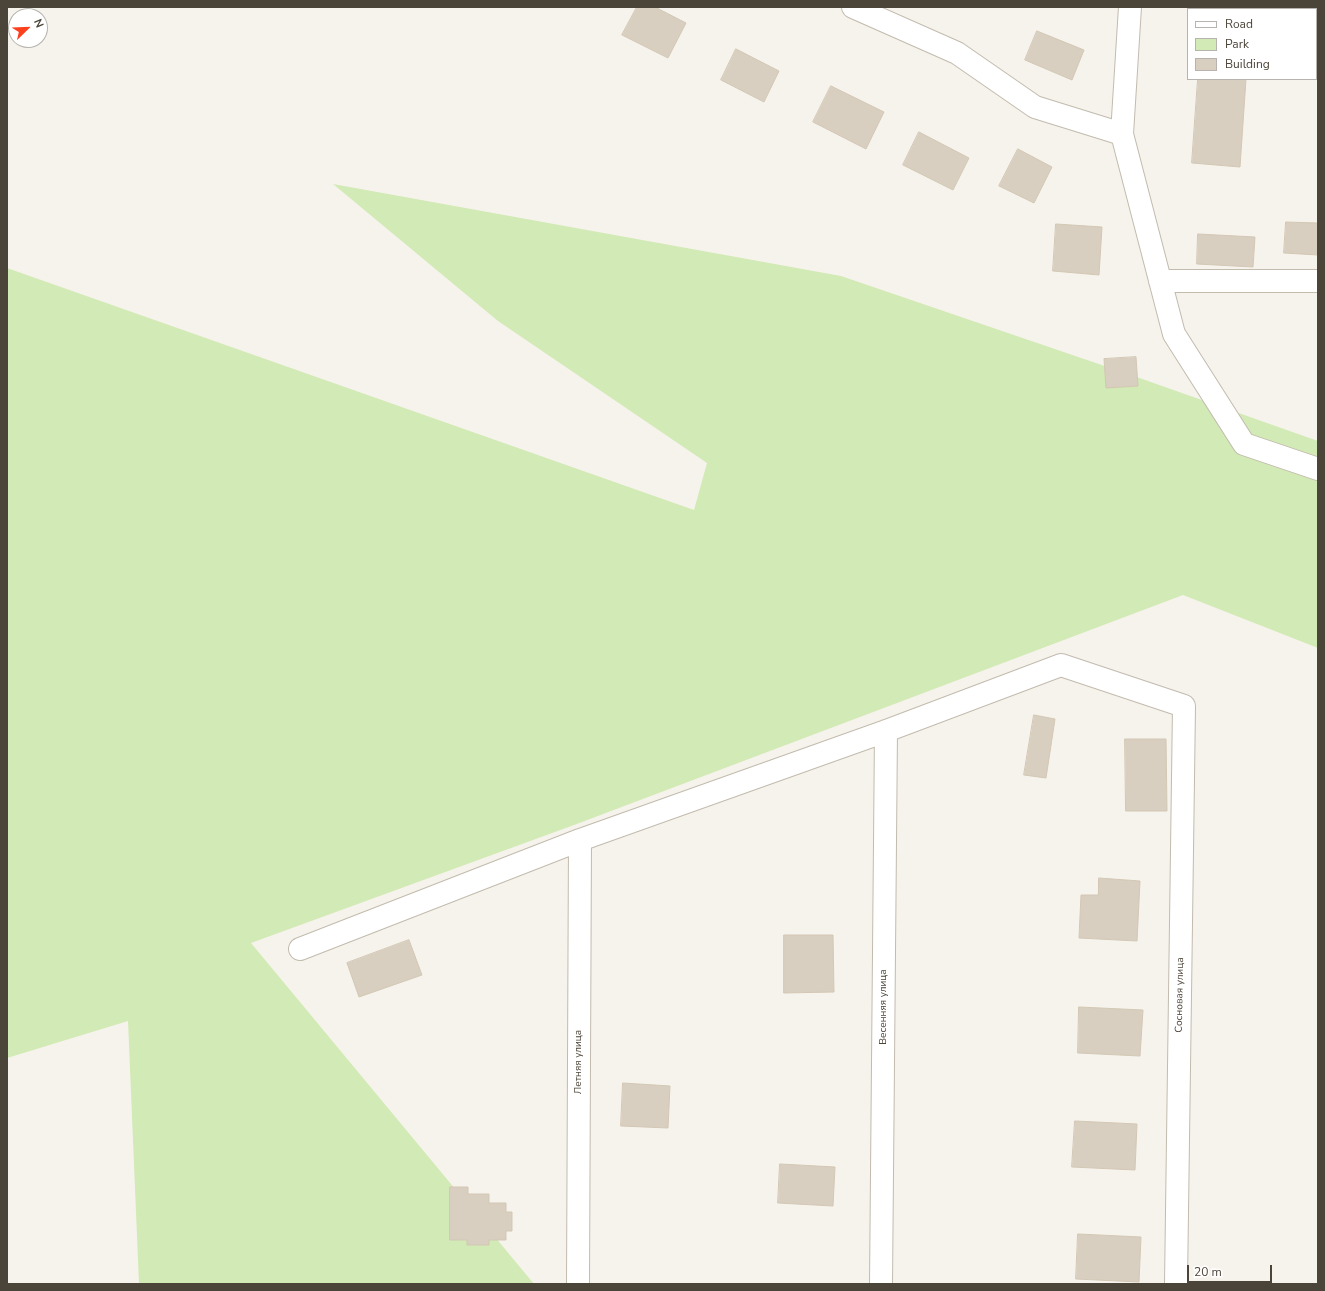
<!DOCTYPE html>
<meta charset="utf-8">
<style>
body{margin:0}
#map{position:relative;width:1325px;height:1291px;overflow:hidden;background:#f6f3ec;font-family:"Nunito Sans",sans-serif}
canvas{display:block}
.frame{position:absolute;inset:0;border:8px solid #4b4439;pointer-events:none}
.legend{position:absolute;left:1187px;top:8px;width:130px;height:72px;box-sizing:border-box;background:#fff;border:1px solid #b7b4b0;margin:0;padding:5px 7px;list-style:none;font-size:12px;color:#4b4439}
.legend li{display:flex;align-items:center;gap:8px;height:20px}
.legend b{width:20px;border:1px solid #b7b4b0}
.north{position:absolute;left:8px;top:8px;width:40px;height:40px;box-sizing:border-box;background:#fff;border:1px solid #b7b4b0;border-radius:50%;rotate:67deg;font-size:11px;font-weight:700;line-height:16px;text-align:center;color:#4b4439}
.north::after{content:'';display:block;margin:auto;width:14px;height:18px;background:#fc3f1d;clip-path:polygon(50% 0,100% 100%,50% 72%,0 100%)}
.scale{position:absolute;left:1187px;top:1265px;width:85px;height:18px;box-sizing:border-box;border:2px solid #4b4439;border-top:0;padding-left:5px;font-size:12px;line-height:14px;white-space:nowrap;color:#4b4439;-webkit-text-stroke:3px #fff;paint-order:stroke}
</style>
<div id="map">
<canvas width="1325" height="1291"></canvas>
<div class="frame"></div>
<ul class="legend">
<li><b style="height:5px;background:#fff"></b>Road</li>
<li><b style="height:11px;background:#d2eab5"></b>Park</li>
<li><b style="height:11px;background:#d8cfc1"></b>Building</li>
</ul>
<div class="north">N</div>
<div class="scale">20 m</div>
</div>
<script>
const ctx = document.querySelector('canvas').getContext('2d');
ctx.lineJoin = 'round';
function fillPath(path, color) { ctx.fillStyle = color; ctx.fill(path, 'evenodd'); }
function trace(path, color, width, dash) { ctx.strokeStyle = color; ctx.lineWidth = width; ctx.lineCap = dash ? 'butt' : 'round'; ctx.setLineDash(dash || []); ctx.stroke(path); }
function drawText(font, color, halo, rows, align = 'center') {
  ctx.font = font + ' "Nunito Sans",sans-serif'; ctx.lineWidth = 4; ctx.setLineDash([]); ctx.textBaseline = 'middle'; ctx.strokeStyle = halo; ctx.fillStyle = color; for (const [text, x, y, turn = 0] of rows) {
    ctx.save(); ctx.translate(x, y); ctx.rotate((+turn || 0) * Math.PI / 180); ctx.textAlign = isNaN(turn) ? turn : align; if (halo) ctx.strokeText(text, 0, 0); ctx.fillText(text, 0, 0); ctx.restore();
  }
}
fillPath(new Path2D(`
 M333,184L841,276L1131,375L1318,441V648L1183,595L574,825L251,943L534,1284H139L128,1021L7,1058V268L694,510L707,463L498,321Z`), '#d2eab5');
const building = new Path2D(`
 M637,7H655L686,23L668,58L622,35Z
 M1037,31L1084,50L1072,80L1025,60Z
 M736,49L779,71L764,102L721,80Z
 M1198,79H1246L1240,167L1192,163Z
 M831,86L884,112L866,149L813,122Z
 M919,132L969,158L953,190L903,165Z
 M1018,149L1052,167L1034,203L999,186Z
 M1286,222L1318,223V255L1284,253Z
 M1056,224L1102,227L1099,275L1053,271Z
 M1198,234L1255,237L1253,267L1197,264Z
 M1136,357L1138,386L1106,388L1104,359Z
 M1034,715L1055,719L1046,778L1024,775Z
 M1125,739H1166L1167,811H1126Z
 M1099,878L1140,881L1137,941L1079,938L1081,895H1098Z
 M784,935H833L834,992L784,993Z
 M409,940L422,975L359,997L347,963Z
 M1079,1007L1143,1010L1140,1056L1078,1053Z
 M623,1083L670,1086L668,1128L621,1126Z
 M1075,1121L1137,1124L1135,1170L1072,1167Z
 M780,1164L835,1167L833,1206L778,1203Z
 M450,1187H468V1194H489V1203H506V1212H512V1231H506V1240H489V1245H467V1240H450Z
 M1078,1234L1141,1237L1139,1282L1076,1279Z`);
fillPath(building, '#d8cfc1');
trace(building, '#d3c7b4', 1);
const minor = new Path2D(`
 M853,7L957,53L1035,107L1122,134
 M1130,7L1122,134L1174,334L1244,444L1318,469
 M1160,281H1318
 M300,949L580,840L886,731L1061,665L1184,706L1176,1284
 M578,1284L580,840
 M881,1284L886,731`);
trace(minor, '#c2bbae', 24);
trace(minor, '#fff', 22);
drawText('10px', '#4b4439', '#fff', [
 ["Сосновая улица",1180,995,-89],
 ["Весенняя улица",884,1007,-90],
 ["Летняя улица",579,1062,-90]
]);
</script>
